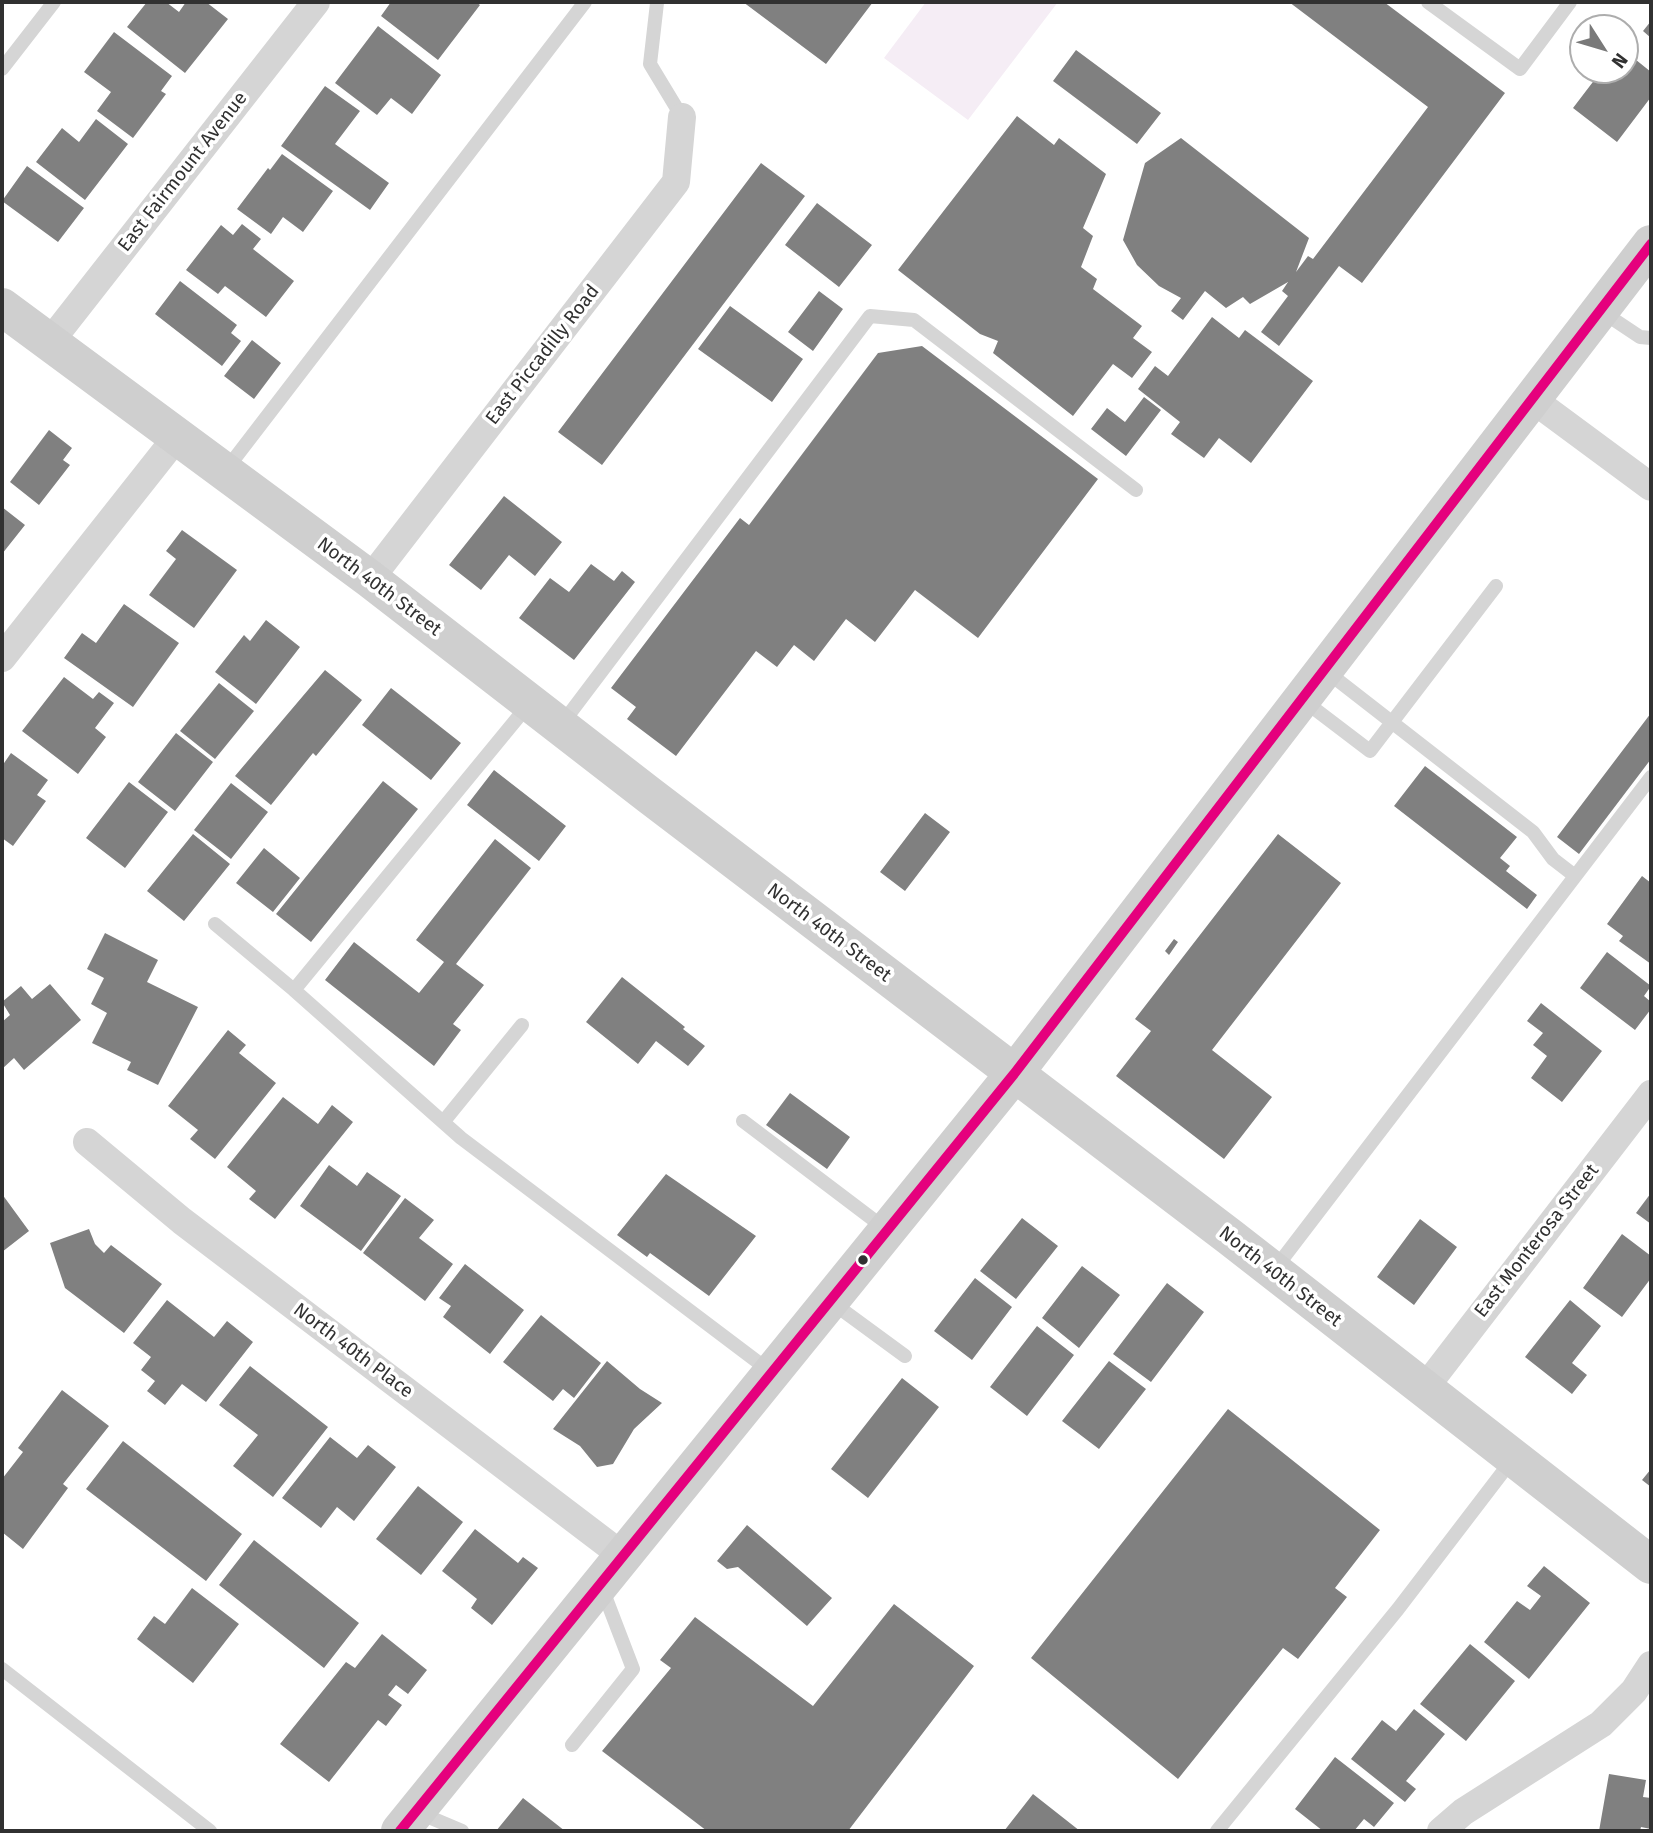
<!DOCTYPE html>
<style>
body{margin:0}
#map{position:relative;width:1653px;height:1833px;overflow:hidden;background:#fff;font-family:"Fira Sans",sans-serif}
canvas{display:block}
.frame{position:absolute;inset:0;border:4px solid #313131;pointer-events:none}
.north{position:absolute;left:1569px;top:14px;width:70px;height:70px;box-sizing:border-box;background:#fff;border:2px solid #adadad;border-radius:50%;rotate:127deg;font-size:19px;font-weight:700;line-height:28px;text-align:center;color:#313131}
.north::after{content:'';display:block;margin:auto;width:24px;height:32px;background:#797979;clip-path:polygon(50% 0,100% 100%,50% 72%,0 100%)}
</style>
<div id="map">
<canvas width="1653" height="1833"></canvas>
<div class="frame"></div>
<div class="north">N</div>
</div>
<script>
const ctx = document.querySelector('canvas').getContext('2d');
ctx.lineJoin = 'round';
function fillPath(path, color) { ctx.fillStyle = color; ctx.fill(path, 'evenodd'); }
function trace(path, color, width, dash) { ctx.strokeStyle = color; ctx.lineWidth = width; ctx.lineCap = dash ? 'butt' : 'round'; ctx.setLineDash(dash || []); ctx.stroke(path); }
function drawText(font, color, halo, rows, align = 'center') {
  ctx.font = font + ' "Fira Sans",sans-serif'; ctx.lineWidth = 7; ctx.setLineDash([]); ctx.textBaseline = 'middle'; ctx.strokeStyle = halo; ctx.fillStyle = color; for (const [text, x, y, turn = 0] of rows) {
    ctx.save(); ctx.translate(x, y); ctx.rotate((+turn || 0) * Math.PI / 180); ctx.textAlign = isNaN(turn) ? turn : align; if (halo) ctx.strokeText(text, 0, 0); ctx.fillText(text, 0, 0); ctx.restore();
  }
}
fillPath(new Path2D(`
 M926,2H1058L968,120L884,58Z`), '#f5edf5');
fillPath(new Path2D(`
 M147,2H166L179,12L186,2H206L228,19L185,73L127,27Z
 M391,2H476L480,5L438,60L381,16Z
 M743,2H873L826,64Z
 M1289,2H1384L1505,93L1362,283L1339,266L1279,346L1261,332L1288,296L1282,291L1288,282L1250,304L1243,297L1226,308L1205,291L1183,320L1171,311L1181,298L1159,286L1137,265L1123,240L1145,163L1181,138L1309,238L1296,272L1308,256L1313,259L1428,107Z
 M1651,21V38L1643,31Z
 M378,26L441,75L412,114L391,98L377,115L335,83Z
 M114,32L172,76L161,91L166,94L133,138L97,111L111,92L84,72Z
 M1076,50L1161,113L1137,144L1053,81Z
 M1625,51L1651,72V97L1617,142L1573,108L1602,70H1625Z
 M325,86L360,111L335,144L389,183L370,210L281,146Z
 M1017,116L1054,145L1059,138L1106,174L1083,228L1093,236L1081,267L1097,279L1093,289L1142,326L1133,338L1152,352L1132,378L1113,364L1073,416L993,353L998,341L980,334L898,270Z
 M96,119L128,144L85,200L36,162L62,128L79,142Z
 M282,154L333,191L303,232L283,217L271,234L237,209L268,168L270,170Z
 M761,163L805,196L602,465L558,432Z
 M27,166L84,208L58,242L2,201Z
 M817,203L872,245L839,287L785,245Z
 M242,224L261,239L253,249L294,281L266,317L225,286L218,294L186,270L221,225L233,235Z
 M180,281L237,325L231,333L241,341L222,366L155,314Z
 M819,291L843,309L813,351L788,332Z
 M730,306L803,359L772,402L698,349Z
 M1212,317L1239,338L1245,330L1313,381L1251,463L1219,438L1204,458L1171,434L1180,422L1138,389L1155,366L1168,376Z
 M252,340L281,363L254,399L224,376Z
 M922,346L1098,479L978,638L915,590L875,642L846,619L814,661L794,645L777,667L756,651L676,756L627,719L636,707L611,688L740,518L749,525L878,353Z
 M1144,397L1161,410L1126,456L1091,429L1107,408L1125,422Z
 M49,430L72,448L63,460L70,465L39,505L10,482Z
 M504,496L562,542L535,576L509,555L481,590L449,565Z
 M2,507L25,525L2,554Z
 M182,530L237,570L194,628L149,595L176,559L166,551Z
 M591,564L614,581L622,571L635,582L574,660L519,618L550,578L569,592Z
 M124,604L179,643L133,707L64,658L82,633L96,643Z
 M266,620L300,647L256,704L215,672L244,635L250,641Z
 M325,670L362,700L316,756L313,753L271,805L235,776Z
 M64,677L93,699L99,692L114,703L95,728L106,737L78,774L22,731Z
 M219,683L254,711L215,759L180,731Z
 M391,688L461,743L431,780L362,725Z
 M1651,713V759L1579,854L1557,837Z
 M176,733L213,762L175,811L138,782Z
 M11,753L48,780L37,795L46,801L13,846L2,838V766Z
 M1425,766L1517,837L1500,858L1510,866L1506,871L1537,895L1527,909L1394,806Z
 M494,770L566,826L539,861L467,805Z
 M383,781L418,809L311,942L276,914Z
 M129,782L168,812L125,868L86,838Z
 M231,783L268,812L231,859L194,830Z
 M925,813L950,832L905,891L880,872Z
 M193,834L230,864L184,921L147,891Z
 M1278,834L1341,883L1212,1050L1272,1097L1224,1159L1116,1076L1151,1031L1135,1019Z
 M495,839L531,868L456,964L484,985L453,1024L461,1030L434,1066L325,980L354,942L419,993L444,962L416,940Z
 M264,848L300,878L273,912L236,883Z
 M1642,876L1651,883V964L1619,941L1623,936L1607,924Z
 M105,933L158,960L147,982L198,1007L158,1085L127,1070L131,1062L92,1043L107,1013L91,1004L104,978L87,969Z
 M1174,939L1178,942L1169,955L1165,951Z
 M1607,952L1651,986L1644,996L1651,1002V1009L1635,1030L1580,988Z
 M622,977L685,1027L683,1029L705,1046L688,1066L656,1041L638,1064L586,1022Z
 M50,984L81,1020L24,1070L14,1058L2,1069V1022L10,1015L2,1002L21,986L32,999Z
 M1541,1003L1602,1051L1562,1102L1531,1078L1547,1056L1533,1045L1543,1033L1527,1021Z
 M228,1030L246,1045L239,1053L276,1083L215,1159L190,1139L198,1130L168,1106Z
 M790,1093L850,1137L827,1169L766,1125Z
 M283,1097L318,1124L332,1105L353,1122L275,1219L249,1199L256,1191L227,1167Z
 M329,1165L357,1186L367,1172L401,1196L361,1251L300,1206Z
 M666,1174L756,1236L709,1296L650,1253L647,1257L617,1235Z
 M1651,1193V1224L1636,1213Z
 M2,1194L29,1231L2,1252Z
 M405,1198L434,1220L419,1238L453,1264L425,1301L363,1253Z
 M1022,1218L1058,1246L1016,1299L980,1271Z
 M1420,1219L1457,1247L1414,1305L1377,1277Z
 M89,1229L95,1244L104,1253L111,1245L162,1284L124,1333L65,1288L50,1243Z
 M1622,1234L1651,1256V1278L1622,1317L1583,1288Z
 M465,1264L524,1310L490,1354L443,1317L451,1306L439,1298Z
 M1082,1266L1120,1295L1079,1348L1042,1318Z
 M975,1278L1012,1307L972,1360L934,1331Z
 M1167,1283L1204,1312L1151,1382L1113,1354Z
 M167,1300L214,1337L227,1321L253,1342L206,1402L182,1384L165,1405L147,1391L155,1381L141,1370L151,1357L133,1343Z
 M1570,1300L1601,1326L1572,1363L1587,1375L1572,1394L1525,1357Z
 M541,1315L601,1363L574,1398L563,1389L553,1401L503,1362Z
 M1037,1326L1074,1355L1027,1416L990,1387Z
 M607,1361L640,1389L662,1403L634,1429L613,1464L597,1467L580,1446L553,1429Z
 M1109,1361L1146,1389L1099,1449L1062,1421Z
 M250,1366L328,1427L273,1497L233,1466L258,1435L219,1405Z
 M902,1378L939,1407L868,1498L831,1469Z
 M62,1390L109,1426L63,1484L68,1488L23,1549L2,1532V1479L23,1452L18,1448Z
 M1228,1409L1380,1530L1335,1588L1347,1597L1298,1659L1283,1648L1178,1779L1031,1658Z
 M330,1437L357,1458L368,1445L396,1467L354,1521L337,1507L321,1528L282,1498Z
 M123,1441L242,1534L206,1581L86,1489Z
 M1651,1469V1487L1642,1480Z
 M418,1486L463,1522L421,1575L376,1539Z
 M747,1525L832,1598L807,1626L738,1567L727,1569L717,1561Z
 M475,1529L518,1563L523,1557L538,1568L492,1625L471,1608L477,1599L442,1571Z
 M254,1540L359,1623L324,1668L219,1585Z
 M1544,1566L1590,1603L1529,1679L1484,1642L1517,1601L1530,1610L1541,1596L1527,1586Z
 M192,1588L239,1624L193,1683L137,1639L154,1616L165,1624Z
 M894,1604L974,1666L848,1831H707L602,1751L671,1668L660,1660L695,1617L813,1706Z
 M382,1634L427,1670L408,1694L396,1685L388,1695L402,1705L386,1726L378,1720L329,1782L280,1744L346,1662L355,1668Z
 M1470,1644L1515,1681L1466,1741L1420,1704Z
 M1414,1709L1445,1734L1406,1781L1416,1789L1405,1802L1351,1759L1382,1720L1396,1731Z
 M1335,1757L1394,1803L1374,1827L1364,1819L1354,1831H1323L1295,1809Z
 M1609,1774L1646,1780L1643,1797L1651,1798V1829L1641,1827L1640,1831H1599Z
 M1033,1794L1080,1831H1004Z
 M523,1798L565,1831H496Z`), '#808080');
trace(new Path2D(`
 M1428,2L1520,69L1570,2
 M657,3L650,64L682,117
 M2,69L54,2
 M1601,311L1640,337L1651,338
 M225,471L585,2
 M1326,671L1533,832L1553,859L1575,876
 M1303,700L1370,751L1496,586
 M561,725L870,316L914,320L1136,490
 M215,924L294,990L529,704
 M294,990L461,1138L771,1372
 M444,1121L522,1025
 M743,1121L887,1230
 M1274,1270L1651,777
 M830,1301L905,1356
 M2,1669L210,1831
 M572,1745L633,1669L602,1588
 M417,1812L462,1831
 M1217,1831L1398,1609L1512,1460`), '#d5d5d5', 14);
trace(new Path2D(`
 M49,343L316,2
 M1532,399L1651,487
 M370,579L676,182L682,117
 M2,658L176,438
 M87,1142L182,1221L623,1556
 M1424,1389L1651,1094
 M1441,1831L1463,1812L1601,1724L1634,1691L1651,1665`), '#d5d5d5', 28);
trace(new Path2D(`
 M2,307L370,579L649,795L1230,1237L1651,1565
 M400,1831L1014,1074L1651,244`), '#cfcfcf', 38);
trace(new Path2D(`
 M400,1831L1014,1074L1651,244`), '#e5007d', 10);
for (const [x, y, r, color] of [
 [863,1260,6,"#313131"]
]) { const dot = new Path2D(); dot.arc(x, y, r, 0, 2 * Math.PI); ctx.fillStyle = color; ctx.fill(dot); trace(dot, '#fff', 2.5); }
drawText('19px', '#313131', '#fff', [
 ["East Fairmount Avenue",183,172,-52],
 ["East Piccadilly Road",543,355,-52],
 ["North 40th Street",379,587,37],
 ["North 40th Street",829,933,37],
 ["East Monterosa Street",1537,1241,-52],
 ["North 40th Street",1280,1277,38],
 ["North 40th Place",353,1351,37]
]);
</script>
